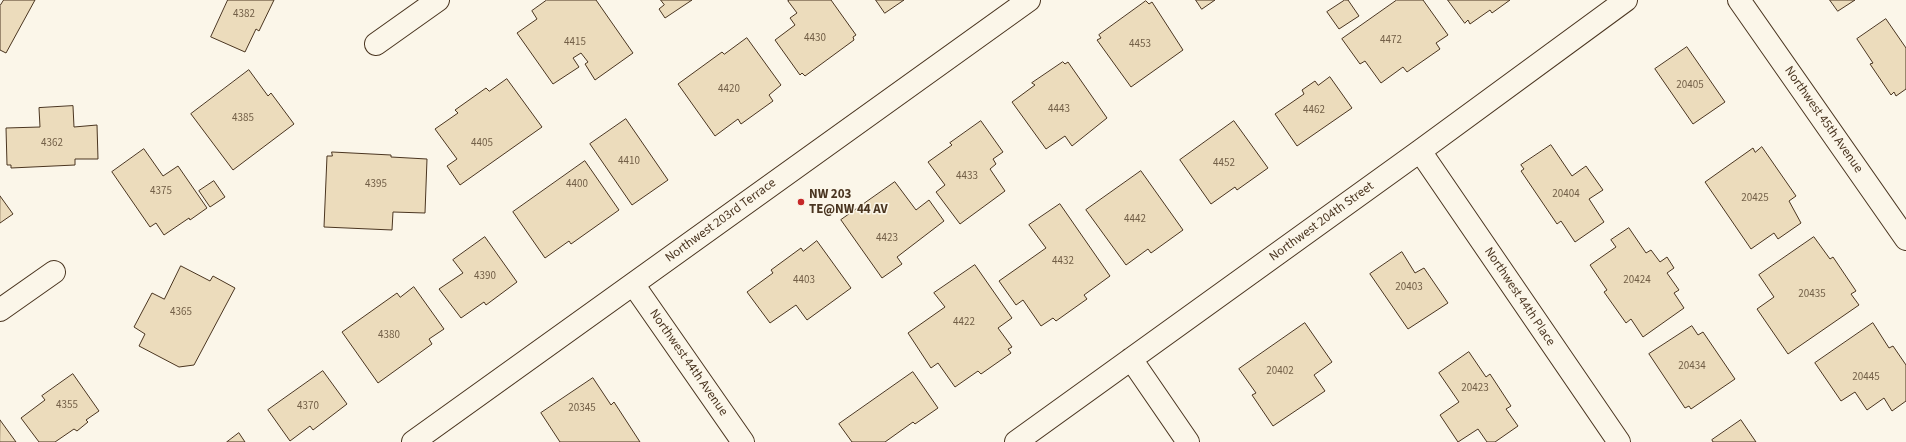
<!DOCTYPE html>
<style>
body{margin:0}
canvas{display:block;background:#fbf6e9}
</style>
<canvas width="1906" height="442"></canvas>
<script>
const ctx = document.querySelector('canvas').getContext('2d');
ctx.lineJoin = 'round';
function fillPath(path, color) { ctx.fillStyle = color; ctx.fill(path, 'evenodd'); }
function trace(path, color, width, dash) { ctx.strokeStyle = color; ctx.lineWidth = width; ctx.lineCap = dash ? 'butt' : 'round'; ctx.setLineDash(dash || []); ctx.stroke(path); }
function drawText(font, color, halo, rows, align = 'center') {
  ctx.font = font + ' "Source Sans 3",sans-serif'; ctx.lineWidth = 3; ctx.setLineDash([]); ctx.textBaseline = 'middle'; ctx.strokeStyle = halo; ctx.fillStyle = color; for (const [text, x, y, turn = 0] of rows) {
    ctx.save(); ctx.translate(x, y); ctx.rotate((+turn || 0) * Math.PI / 180); ctx.textAlign = isNaN(turn) ? turn : align; if (halo) ctx.strokeText(text, 0, 0); ctx.fillText(text, 0, 0); ctx.restore();
  }
}
const building = new Path2D(`
 M4,0H35L6,53L0,50V6Z
 M228,0H274L259,31L256,29L245,52L211,37Z
 M547,0H596L633,53L595,80L585,64L588,62L581,53L573,58L579,67L553,84L517,33L537,19L532,11Z
 M661,0H692L665,18L659,9L664,5Z
 M790,0H831L856,35L853,37L854,40L805,76L802,73L800,75L775,40L795,25L790,18L797,13L788,1Z
 M876,0H904L885,13Z
 M1196,0H1215L1202,9Z
 M1345,0H1348L1359,16L1339,29L1327,12Z
 M1397,0H1423L1448,35L1436,43L1440,49L1407,72L1403,67L1381,83L1365,61L1360,64L1342,39Z
 M1448,0H1510L1492,13L1490,10L1470,24L1468,20L1465,23Z
 M1830,0H1855L1838,11Z
 M1146,1L1149,4L1152,2L1183,50L1131,87L1097,40L1101,38L1099,35Z
 M1886,19L1906,48V89L1896,96L1894,92L1891,95L1870,64L1873,63L1857,39Z
 M747,38L781,85L769,95L773,101L741,124L738,119L715,136L678,84L722,52L724,54Z
 M1687,47L1725,102L1693,124L1655,69Z
 M1063,62L1065,64L1068,62L1107,118L1072,146L1065,136L1046,149L1012,102L1035,85L1032,83Z
 M249,70L268,96L271,93L294,124L233,170L191,114Z
 M1330,77L1352,108L1297,146L1275,114L1304,94L1302,90L1315,81L1318,85Z
 M507,79L542,127L460,185L447,166L457,159L435,129L458,113L455,110L486,88L489,91Z
 M73,106L74,127L97,125L98,159H75V165L11,168V165H7L6,128L40,127L39,108Z
 M626,119L668,180L632,205L590,144Z
 M981,121L1003,152L993,159L996,164L990,169L1005,191L960,224L936,192L945,185L928,162L952,145L950,143Z
 M1234,121L1268,168L1237,190L1235,187L1211,204L1180,160Z
 M1551,145L1572,176L1586,166L1603,190L1589,199L1604,222L1575,242L1561,221L1557,224L1521,171L1524,169L1521,165Z
 M1762,147L1796,196L1789,201L1801,223L1778,239L1774,233L1751,249L1705,182L1753,148L1755,152Z
 M144,149L163,176L178,166L207,208L190,220L189,218L164,235L156,223L150,227L112,172Z
 M332,152L391,155V157L427,159L425,213L393,212L392,230L324,227L327,156H332Z
 M585,161L619,210L571,244L569,241L545,258L513,212Z
 M1141,171L1183,230L1151,253L1148,249L1126,265L1086,210Z
 M214,181L225,197L210,207L199,191Z
 M895,182L916,210L929,200L944,221L897,257L902,264L882,278L841,220Z
 M0,196L13,214L0,223Z
 M1060,204L1110,276L1084,295L1087,299L1056,321L1053,318L1041,326L1023,300L1016,305L999,281L1046,248L1029,225Z
 M1629,228L1646,253L1651,250L1660,262L1667,257L1674,268L1667,273L1679,290L1674,293L1684,308L1643,337L1631,319L1626,323L1604,292L1607,290L1590,265L1616,247L1611,240Z
 M485,237L517,282L486,305L484,302L461,318L439,289L463,273L453,260Z
 M1814,237L1830,259L1833,257L1856,291L1851,294L1859,305L1788,354L1757,309L1774,297L1759,275Z
 M817,241L851,288L807,320L796,305L770,323L747,292L773,273L771,270L801,248L803,251Z
 M1402,252L1415,273L1424,268L1448,303L1408,329L1370,274Z
 M975,265L1012,318L998,328L1012,347L1008,349L1011,353L981,374L978,371L955,387L938,363L931,368L908,333L945,307L934,293Z
 M181,266L210,281L213,276L235,288L194,365L179,367L139,346L145,334L134,327L152,293L164,299Z
 M414,287L444,329L429,339L432,344L378,383L342,332L397,293L400,297Z
 M1305,323L1332,362L1314,375L1325,391L1273,426L1252,395L1256,393L1239,369Z
 M1873,323L1889,348L1893,346L1906,365V401L1892,411L1884,398L1867,410L1855,392L1841,401L1815,363Z
 M1692,326L1698,335L1703,332L1735,379L1691,409L1689,406L1685,408L1649,354Z
 M1469,352L1486,377L1490,374L1511,406L1506,409L1518,426L1495,442H1487L1478,429L1458,442L1440,415L1459,402L1439,373Z
 M323,371L347,404L313,430L310,426L290,441L268,410Z
 M913,372L938,408L915,424L913,422L885,442H852L839,424Z
 M73,374L99,411L86,420L88,422L77,431L74,429L55,442H39L21,418L45,400L42,396Z
 M593,378L611,405L614,402L640,442H560L541,413Z
 M0,420L16,442H0Z
 M1741,420L1756,442H1713L1712,440Z
 M239,433L245,442H227Z`);
fillPath(building, '#ecdcbc');
trace(building, '#4a3520', 1);
const street = new Path2D(`
 M1739,0L1906,239
 M376,44L438,0
 M1420,151L1619,442
 M633,284L743,442
 M0,310L54,272
 M1131,359L1188,442
 M413,442L1029,0
 M1016,442L1420,151L1626,0`);
trace(street, '#4a3520', 24);
trace(street, '#fbf6e9', 22);
for (const [x, y, r, color] of [
 [801,202,4,"#c62828"]
]) { const dot = new Path2D(); dot.arc(x, y, r, 0, 2 * Math.PI); ctx.fillStyle = color; ctx.fill(dot); trace(dot, '#fbf6e9', 1.5); }
drawText('11px', '#725f47', null, [
 ["4382",244,15],
 ["4430",815,39],
 ["4472",1391,41],
 ["4415",575,43],
 ["4453",1140,45],
 ["20405",1690,86],
 ["4420",729,90],
 ["4443",1059,110],
 ["4462",1314,111],
 ["4385",243,119],
 ["4362",52,144],
 ["4405",482,144],
 ["4410",629,162],
 ["4452",1224,164],
 ["4433",967,177],
 ["4395",376,185],
 ["4400",577,185],
 ["4375",161,192],
 ["20404",1566,195],
 ["20425",1755,199],
 ["4442",1135,220],
 ["4423",887,239],
 ["4432",1063,262],
 ["4390",485,277],
 ["4403",804,281],
 ["20424",1637,281],
 ["20403",1409,288],
 ["20435",1812,295],
 ["4365",181,313],
 ["4422",964,323],
 ["4380",389,336],
 ["20434",1692,367],
 ["20402",1280,372],
 ["20445",1866,378],
 ["20423",1475,389],
 ["4355",67,406],
 ["4370",308,407],
 ["20345",582,409]
]);
drawText('13px', '#4a3520', '#fbf6e9', [
 ["Northwest 45th Avenue",1823,120,55],
 ["Northwest 203rd Terrace",721,221,-36],
 ["Northwest 204th Street",1322,222,-36],
 ["Northwest 44th Place",1519,297,56],
 ["Northwest 44th Avenue",688,363,55]
]);
drawText('bold 13px', '#4a3520', '#fbf6e9', [
 ["NW 203",809,195],
 ["TE@NW 44 AV",809,210]
], 'left');
</script>
